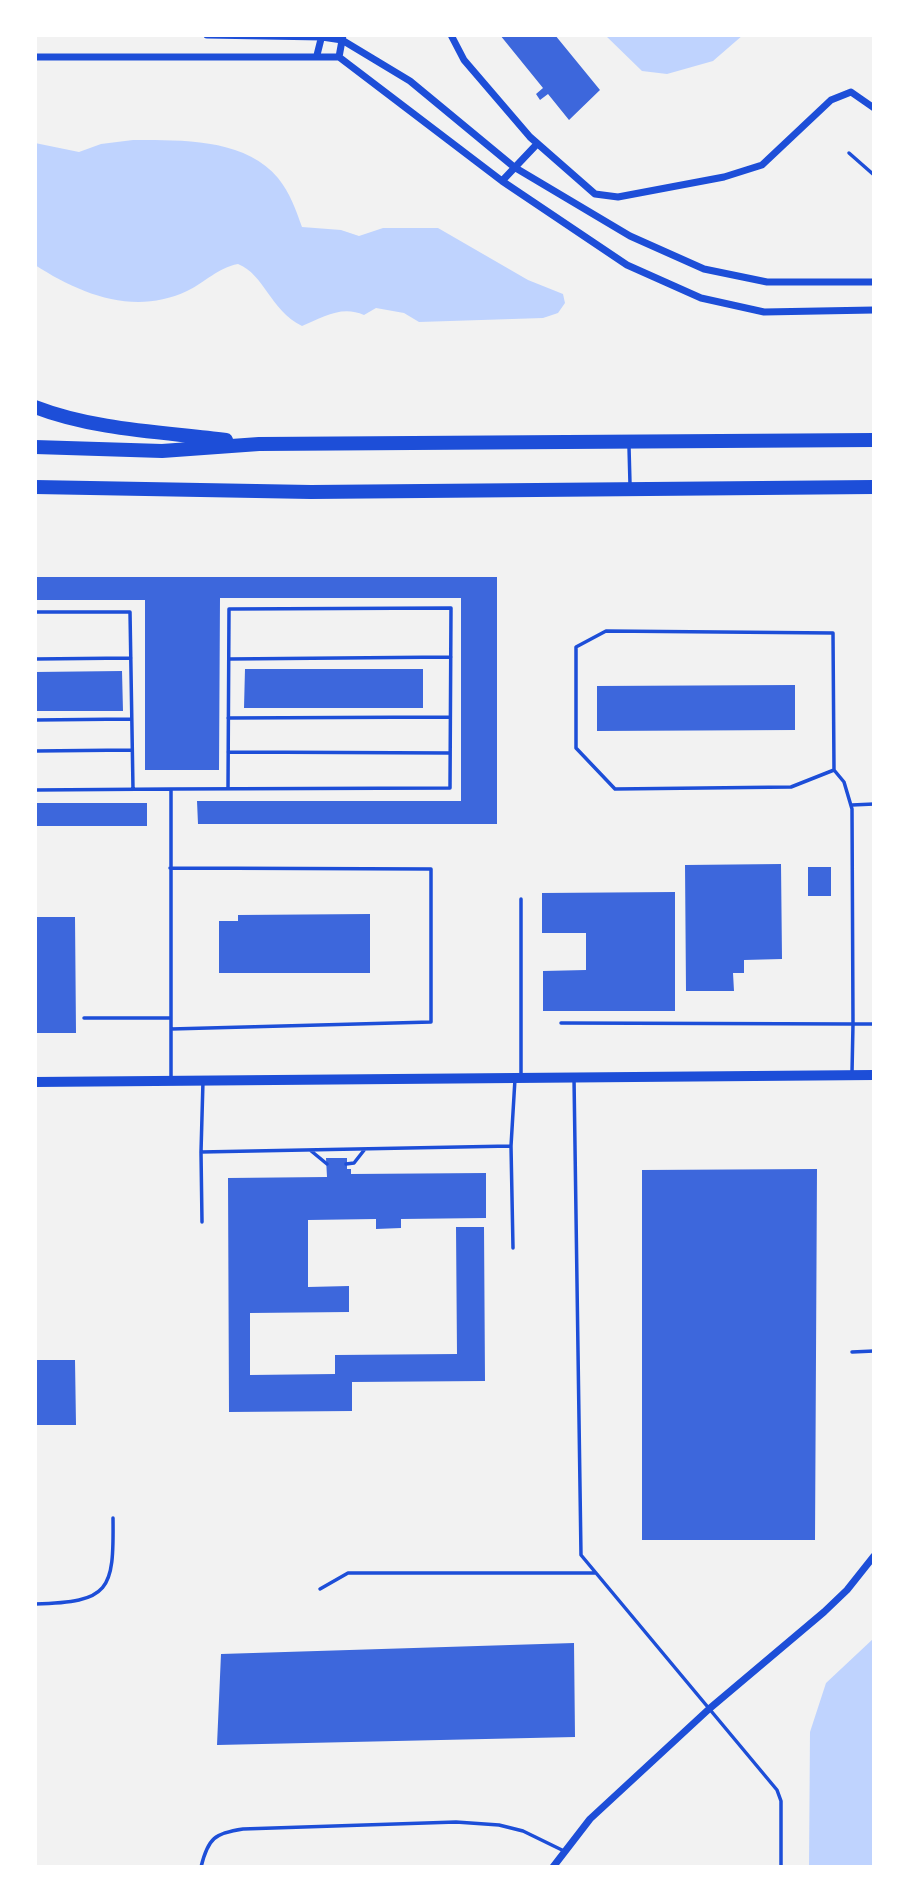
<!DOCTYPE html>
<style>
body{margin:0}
#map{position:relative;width:909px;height:1902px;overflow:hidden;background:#f2f2f2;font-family:Commissioner,sans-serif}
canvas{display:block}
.frame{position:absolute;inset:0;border:37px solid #fff;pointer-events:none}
</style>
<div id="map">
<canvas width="909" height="1902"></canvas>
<div class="frame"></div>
</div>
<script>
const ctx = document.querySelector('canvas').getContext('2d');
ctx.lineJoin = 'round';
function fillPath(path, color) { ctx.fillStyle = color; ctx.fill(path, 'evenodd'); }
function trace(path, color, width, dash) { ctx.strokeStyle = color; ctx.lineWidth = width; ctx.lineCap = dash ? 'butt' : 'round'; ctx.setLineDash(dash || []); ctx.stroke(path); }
fillPath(new Path2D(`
 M605,35H743L713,61L667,74L642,71Z
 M133,140C180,140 245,138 278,178C290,193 296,210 302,227L341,230L359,236L383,228H438L528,280L563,294L565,303L558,313L543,318L419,322L404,313L376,308L364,315C342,305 323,317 302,326C270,310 264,274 238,264C217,268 206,282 187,291C134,316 80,294 35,265V143L79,152L101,144Z
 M874,1638V1867H809L810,1732L826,1683Z`), '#bfd3fe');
fillPath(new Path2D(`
 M500,35H555L600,90L569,120L548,94L540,100L536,94L543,88Z
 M35,577H497V824H198L197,801H461V598H220L219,770H145V600H35Z
 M245,669H423V708H244Z
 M122,671L123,711H35V672Z
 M795,685V730L597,731V686Z
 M35,803H147V826H35Z
 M781,864L782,959L744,960V973H733L734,991H686L685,865Z
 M808,867H831V896H808Z
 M675,892V1011H543V971L586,970V933H542V893Z
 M370,914V973H219V921H238V915Z
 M35,917H75L76,1033H35Z
 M326,1158H347V1169H351V1174L486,1173V1218L401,1219V1228L376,1229V1219L308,1220V1287L349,1286V1312L250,1313V1375L335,1374V1355L457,1354L456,1227H484L485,1381L352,1382V1411L229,1412L228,1178L327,1177Z
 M817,1169L815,1540H642V1170Z
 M35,1360H75L76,1425H35Z
 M574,1643L575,1737L217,1745L221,1654Z`), '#3d67dc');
trace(new Path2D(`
 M849,153L874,175
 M629,447L630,484
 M35,612H130L133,789
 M35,659L131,658
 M229,659L451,657
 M228,718L450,717
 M35,720L131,719
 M35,751L132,750
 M228,752L450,753
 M171,789L450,788L451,608L229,609L228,789
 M35,790L171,789V1018
 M852,805L874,804
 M170,868L431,869V1022L171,1029
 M521,899V1077
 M84,1018H171V1079
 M561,1023L853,1024L852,809L844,782L834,770L833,633L606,631L576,647V748L615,789L791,787L834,770
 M852,1073L853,1024H874
 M574,1078L581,1555L777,1790L781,1801V1867
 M511,1146L515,1079
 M310,1150L327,1164
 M201,1152L203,1081
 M346,1164L354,1163L365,1149
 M202,1222L201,1152L511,1146L513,1248
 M852,1352L874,1351
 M320,1589L348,1573H596
 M35,1604C110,1602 114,1591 113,1518
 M201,1867C208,1838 215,1833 243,1829L456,1822L499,1825L523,1831L564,1851`), '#1d4ed8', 3.5);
trace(new Path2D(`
 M207,35L322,37L342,40L410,81L514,167L630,236L704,269L767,282H874
 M451,35L464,60L530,137L595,194L618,197L724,177L762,165L831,100L851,92L874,108
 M317,55L322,35
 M35,57H339L502,181L627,265L701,298L764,312L874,310
 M339,57L343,35
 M502,181L537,144
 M553,1867L590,1819L709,1709L824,1612L847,1590L874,1556`), '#1d4ed8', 7);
trace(new Path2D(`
 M35,1082L874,1075`), '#1d4ed8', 10);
trace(new Path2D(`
 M35,407C94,430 164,432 226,440
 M35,447L162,451L259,444L874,440
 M35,487L311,492L874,487`), '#1d4ed8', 14);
</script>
